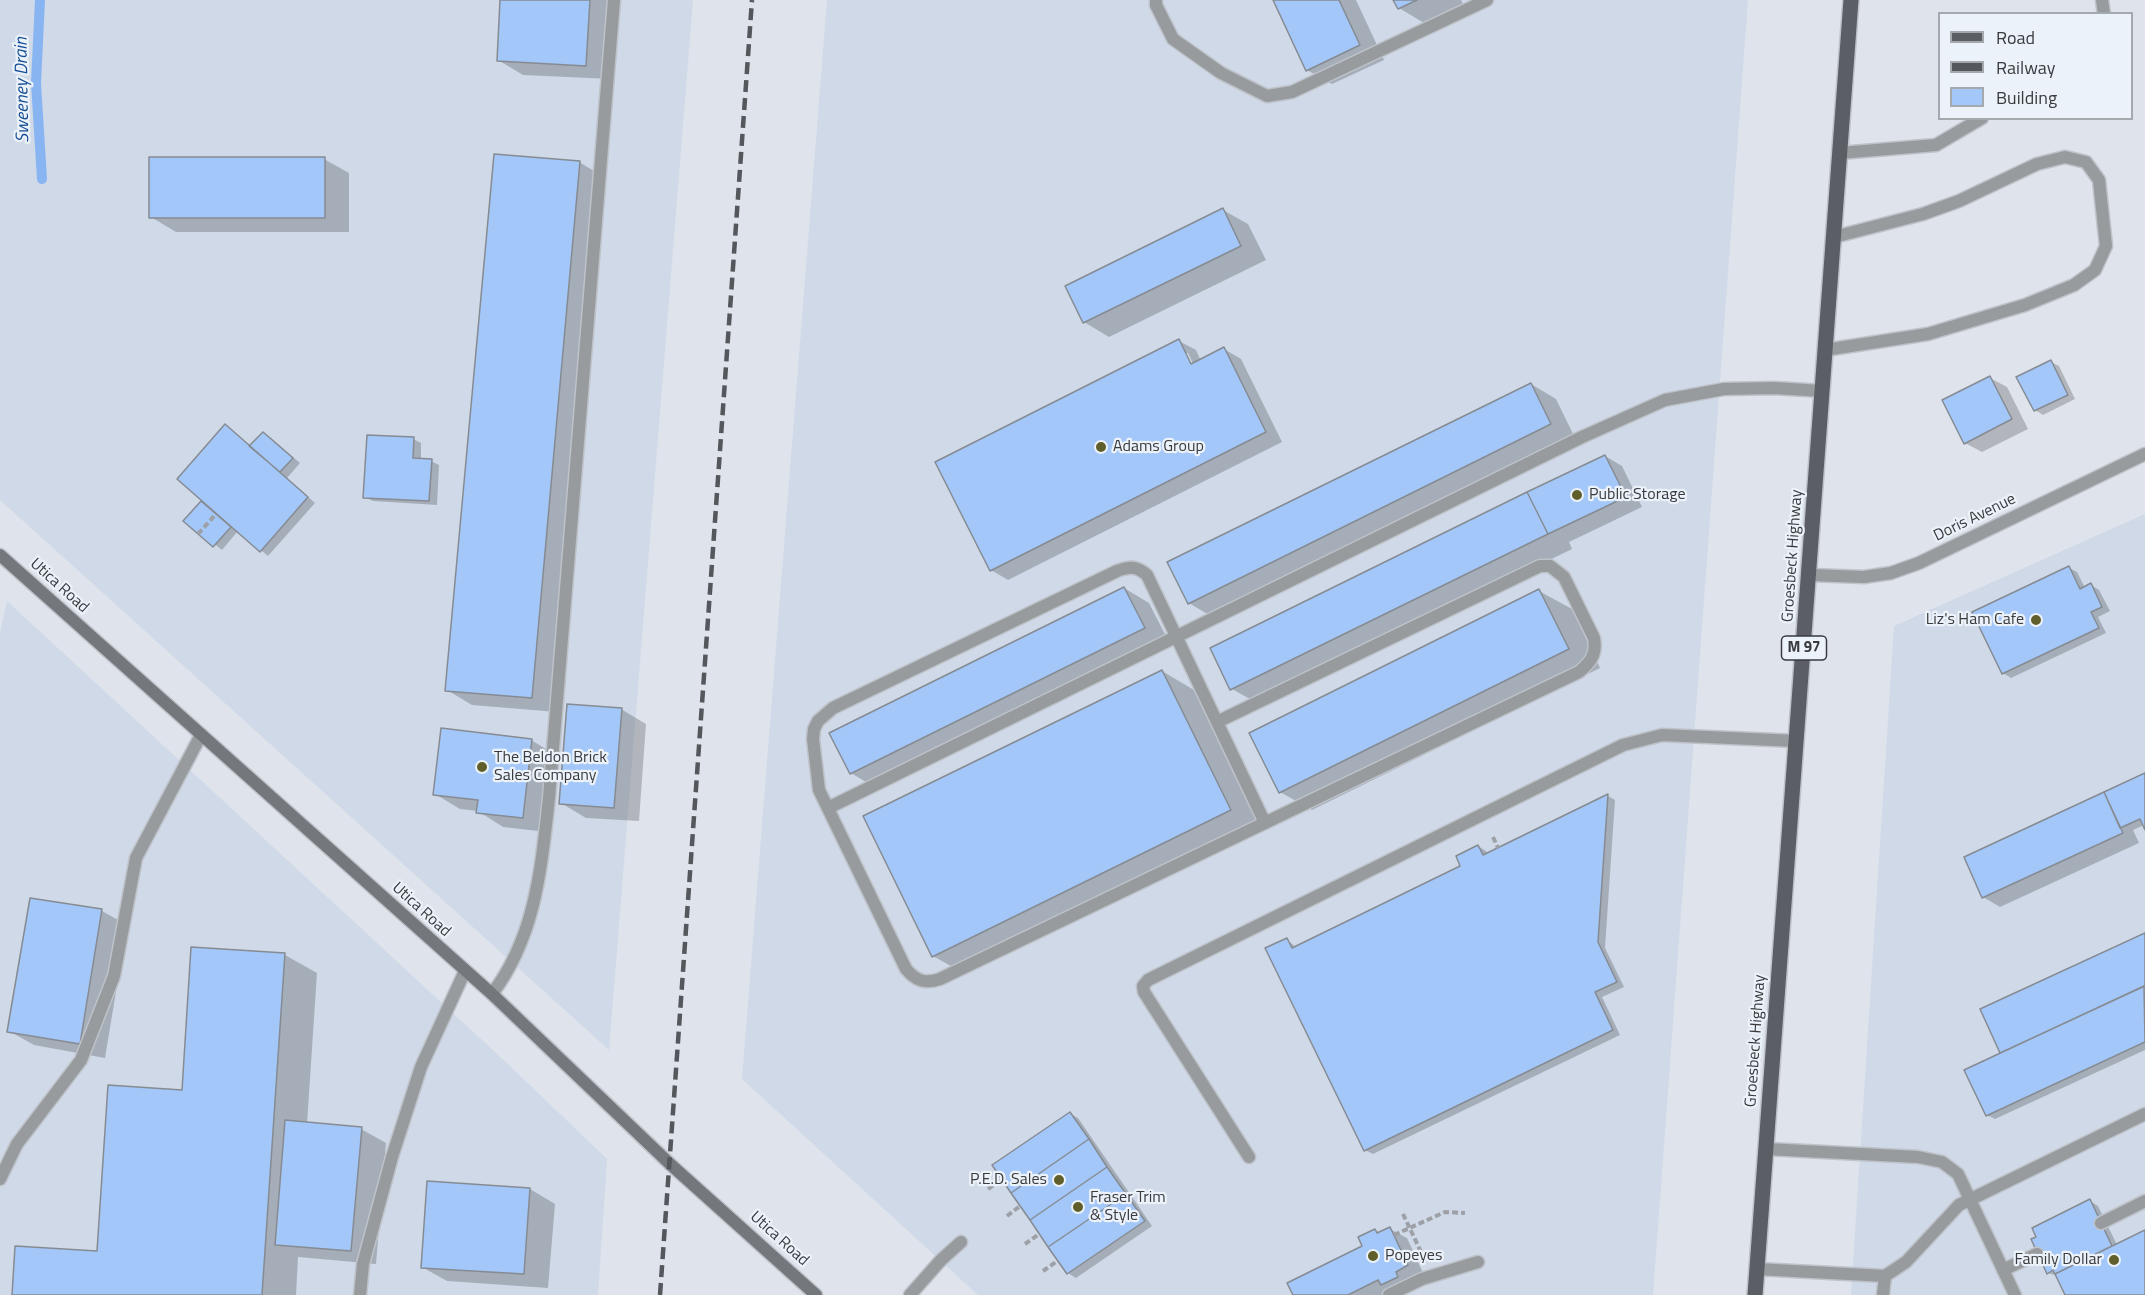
<!DOCTYPE html>
<style>
body{margin:0}
#map{position:relative;width:2145px;height:1295px;overflow:hidden;background:#dfe4ec;font-family:"Titillium Web",sans-serif}
canvas{display:block}
.legend{position:absolute;left:1938px;top:12px;width:195px;height:108px;box-sizing:border-box;background:#ecf2f9;border:2px solid #a4a9ae;margin:0;padding:8px 10px;list-style:none;font-size:18px;color:#393b3e}
.legend li{display:flex;align-items:center;gap:12px;height:30px}
.legend b{width:30px;border:2px solid #a4a9ae}
</style>
<div id="map">
<canvas width="2145" height="1295"></canvas>
<ul class="legend">
<li><b style="height:8px;background:#5b5e64"></b>Road</li>
<li><b style="height:8px;background:#54575b"></b>Railway</li>
<li><b style="height:16px;background:#a3c7f9"></b>Building</li>
</ul>
</div>
<script>
const ctx = document.querySelector('canvas').getContext('2d');
ctx.lineJoin = 'round';
function fillPath(path, color) { ctx.fillStyle = color; ctx.fill(path, 'evenodd'); }
function trace(path, color, width, dash) { ctx.strokeStyle = color; ctx.lineWidth = width; ctx.lineCap = dash ? 'butt' : 'round'; ctx.setLineDash(dash || []); ctx.stroke(path); }
function drawText(font, color, halo, rows, align = 'center') {
  ctx.font = font + ' "Titillium Web",sans-serif'; ctx.lineWidth = 4.5; ctx.setLineDash([]); ctx.textBaseline = 'middle'; ctx.strokeStyle = halo; ctx.fillStyle = color; for (const [text, x, y, turn = 0] of rows) {
    ctx.save(); ctx.translate(x, y); ctx.rotate((+turn || 0) * Math.PI / 180); ctx.textAlign = isNaN(turn) ? turn : align; if (halo) ctx.strokeText(text, 0, 0); ctx.fillText(text, 0, 0); ctx.restore();
  }
}
fillPath(new Path2D(`
 M0,0H693L609,1050L0,500Z
 M827,0H1748L1653,1295H978L742,1079Z
 M2145,514V1295H1851L1894,626Z
 M7,601L510,1066L607,1159L598,1295H0V633Z`), '#cfd9e7');
fillPath(new Path2D(`
 M502,0H615L611,79L523,75L498,60Z
 M1274,0H1356L1384,60L1332,84L1307,70Z
 M1395,0H1461L1463,4L1424,23L1399,8Z
 M324,159L349,173V232H176L151,217Z
 M579,162L604,177L557,712L472,705L447,690Z
 M1223,210L1248,224L1266,260L1109,337L1084,322Z
 M1179,341L1196,350L1201,361L1224,349L1241,359L1282,442L1008,580L991,570ZM1184,353H1188L1196,370L1193,371Z
 M2051,362L2059,366L2075,399L2043,415L2035,410Z
 M1990,378L2007,387L2028,429L1982,452L1965,443Z
 M1531,384L1556,399L1575,438L1214,618L1189,603Z
 M225,426L251,446L263,433L271,438L300,463L287,478L315,503L268,556L238,531L222,550L185,520L203,501Z
 M413,439L421,443V460L431,461L439,465L437,505L373,501L365,497Z
 M1605,456L1622,466L1642,507L1569,542L1572,549L1257,703L1232,689Z
 M2069,568L2077,572L2085,588L2091,585L2099,590L2110,611L2098,617L2106,633L2011,678L2003,673Z
 M1124,588L1149,603L1169,642L876,788L851,773Z
 M1539,591L1572,609L1600,668L1312,810L1280,792Z
 M1162,671L1194,690L1262,829L965,974L933,956Z
 M621,709L646,724L639,821L586,818L561,803Z
 M531,740L556,755L547,832L503,827L478,811L460,809L435,794Z
 M2145,775V826L2144,825L2133,830L2139,843L2000,907L1983,897Z
 M1608,796L1615,800L1605,948L1624,987L1602,997L1620,1035L1373,1154L1365,1150L1287,940L1296,947L1462,866L1478,846L1486,851L1488,855Z
 M31,900L102,911L127,925L105,1058L34,1045L9,1031Z
 M2145,935V1050L1995,1119L1987,1115L2002,1054L1982,1010Z
 M285,955L317,973L307,1124L361,1129L386,1143L376,1264L298,1257L296,1295H13L98,1252L183,1091Z
 M1070,1114L1078,1118L1152,1226L1076,1278L1068,1273Z
 M530,1189L555,1204L548,1288L447,1281L422,1267Z
 M2090,1201L2098,1206L2117,1245L2145,1232V1295H2067L2058,1276L2048,1273Z
 M1390,1229L1407,1238L1424,1275L1384,1295H1295L1364,1247L1375,1230L1380,1233Z`), '#0003');
trace(new Path2D(`
 M40,0L36,83L42,179`), '#88b5f2', 10);
const building = new Path2D(`
 M500,0H590L586,66L497,61Z
 M1273,0H1339L1360,45L1306,71Z
 M1393,0H1417L1398,9Z
 M494,154L580,161L532,698L445,691Z
 M149,157H325V218H149Z
 M1223,208L1241,246L1083,323L1065,286Z
 M1179,339L1191,364L1224,347L1266,432L990,571L935,462Z
 M2051,360L2068,395L2034,411L2016,377Z
 M1990,376L2012,419L1964,444L1942,400Z
 M1531,383L1551,424L1188,604L1167,562Z
 M225,424L308,497L260,552L177,479Z
 M263,432L293,458L280,472L249,446Z
 M367,435L414,437L413,458L432,459L429,501L363,498Z
 M1605,455L1626,497L1548,534L1527,492Z
 M1527,492L1548,534L1230,690L1210,648Z
 M201,501L231,527L213,547L183,521Z
 M2069,566L2080,589L2091,583L2102,607L2091,612L2099,628L2002,674L1972,612Z
 M1124,587L1145,628L850,774L829,733Z
 M1539,589L1569,649L1279,793L1249,733Z
 M1162,670L1231,810L932,957L863,816Z
 M567,704L622,708L614,808L559,804Z
 M441,728L532,739L523,818L476,813L478,800L433,795Z
 M2145,773V830L2140,819L2120,828L2104,792Z
 M2104,792L2123,833L1982,898L1964,857Z
 M1608,794L1598,942L1617,982L1595,992L1613,1030L1364,1151L1265,948L1287,938L1292,948L1460,866L1456,856L1478,845L1483,855Z
 M30,898L102,909L80,1044L7,1032Z
 M2145,933V986L2000,1053L1980,1009Z
 M191,947L285,953L262,1295H12L15,1246L97,1251L108,1085L182,1090Z
 M2144,986L2145,1042L1986,1116L1964,1070Z
 M1070,1112L1089,1139L1011,1193L992,1165Z
 M285,1120L362,1127L351,1251L275,1245Z
 M1089,1139L1107,1167L1030,1220L1011,1193Z
 M1107,1167L1126,1194L1048,1247L1030,1220Z
 M427,1181L530,1188L524,1274L421,1268Z
 M1126,1194L1145,1221L1067,1274L1048,1247Z
 M2090,1199L2112,1246L2055,1274L2053,1270L2047,1274L2031,1239L2036,1237L2032,1228Z
 M1390,1227L1408,1265L1396,1272L1398,1277L1381,1285L1378,1280L1348,1295H1293L1287,1283L1362,1246L1358,1237L1375,1229L1377,1233Z
 M2145,1230V1295H2065L2055,1274Z`);
fillPath(building, '#a3c7f9');
trace(building, '#868b92', 1.5);
const service = new Path2D(`
 M1156,0V5L1173,39L1221,73L1267,96L1292,92L1487,0
 M2102,0L2104,14
 M1840,153L1936,145L1982,118
 M1825,350L1928,334L2025,305L2074,285L2095,270L2106,246L2099,180L2086,162L2065,157L2037,164L1959,201L1923,214L1834,237
 M1217,722L1540,566H1550L1564,577L1594,638C1597,654 1591,662 1579,672L940,979C925,984 916,981 906,969L819,790L813,739L814,729L818,721L833,708L1117,571C1129,566 1137,566 1147,575L1265,823
 M828,808L1582,437L1665,400L1724,389L1774,388L1823,391
 M492,994C536,936 541,868 549,798L614,0
 M1767,1149L1918,1157L1942,1162L1958,1174L2015,1295
 M1249,1157L1144,992L1143,986L1148,980L1623,745L1662,735L1797,741
 M0,1179L17,1144L81,1060L114,976L136,858L201,735
 M2101,1223L2145,1201
 M1757,1269L1885,1276L1906,1262L1959,1205L2145,1114
 M2003,1270L2037,1254
 M360,1295L363,1264L392,1157L421,1067L465,971
 M910,1295L941,1260L961,1242
 M1389,1295L1422,1279L1478,1262
 M1883,1295L1885,1276`);
const minor = new Path2D(`
 M1810,575L1864,577L1891,573L1919,563L2145,454`);
const secondary = new Path2D(`
 M0,555L492,994L670,1164L816,1295`);
const primary = new Path2D(`
 M1755,1295L1851,0`);
trace(service, '#bec2c9', 15);
trace(minor, '#bec2c9', 15);
trace(secondary, '#bec2c9', 15);
trace(primary, '#bec2c9', 18);
trace(new Path2D(`
 M198,534L216,514
 M1493,837L1498,848
 M988,1189L1002,1179
 M1403,1214L1422,1254
 M1007,1216L1020,1206
 M1394,1235L1445,1212L1465,1213
 M1025,1244L1039,1234
 M1043,1271L1057,1261`), '#9da1a7', 4, [6, 3]);
trace(service, '#989b9e', 12);
trace(minor, '#989b9e', 12);
trace(secondary, '#74777c', 12);
trace(primary, '#5b5e64', 15);
trace(new Path2D(`
 M660,1295L752,0`), '#54575b', 4.5, [12, 6]);
for (const [x, y, r, color] of [
 [1101,447,6,"#605e2a"],
 [1577,495,6,"#605e2a"],
 [2036,620,6,"#605e2a"],
 [482,767,6,"#605e2a"],
 [1059,1180,6,"#605e2a"],
 [1078,1207,6,"#605e2a"],
 [1373,1256,6,"#605e2a"],
 [2114,1260,6,"#605e2a"]
]) { const dot = new Path2D(); dot.arc(x, y, r, 0, 2 * Math.PI); ctx.fillStyle = color; ctx.fill(dot); trace(dot, '#ecf2f9', 2); }
for (const [x, y, w] of [
 [1804,648,45]
]) { const box = new Path2D(); box.roundRect(x - w / 2, y - 12, w, 24, 4.5); ctx.fillStyle = '#ecf2f9'; ctx.fill(box); trace(box, '#393b3e', 1.5); }
drawText('bold 15px', '#393b3e', null, [
 ["M 97",1804,648]
]);
drawText('16px', '#393b3e', '#ecf2f9', [
 ["Adams Group",1113,447],
 ["Public Storage",1589,495],
 ["Liz's Ham Cafe",2024,620,"right"],
 ["The Beldon Brick",494,758],
 ["Sales Company",494,776],
 ["P.E.D. Sales",1047,1180,"right"],
 ["Fraser Trim",1090,1198],
 ["& Style",1090,1216],
 ["Popeyes",1385,1256],
 ["Family Dollar",2102,1260,"right"]
], 'left');
drawText('16px', '#393b3e', '#ecf2f9', [
 ["Doris Avenue",1975,518,-26],
 ["Groesbeck Highway",1793,556,-86],
 ["Utica Road",59,586,42],
 ["Utica Road",421,910,42],
 ["Groesbeck Highway",1756,1041,-86],
 ["Utica Road",779,1239,42]
]);
drawText('italic 18px', '#144d95', '#ecf2f9', [
 ["Sweeney Drain",23,90,-91]
]);
</script>
